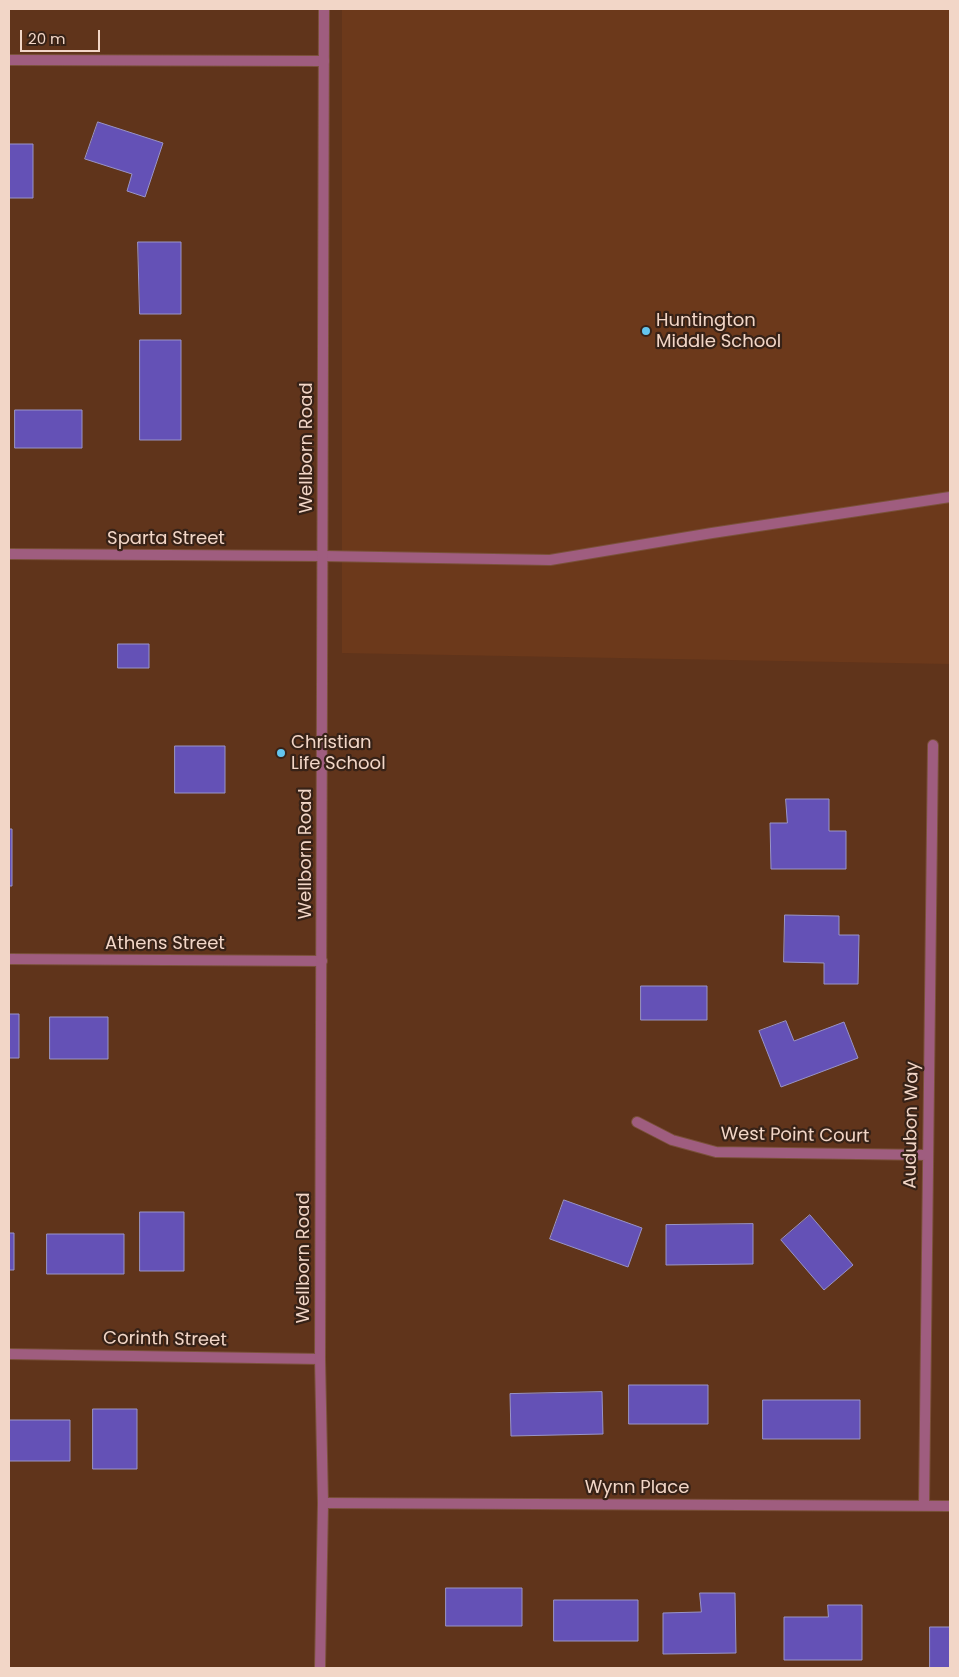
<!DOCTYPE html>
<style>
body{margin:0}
#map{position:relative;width:959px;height:1677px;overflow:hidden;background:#60341b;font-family:Poppins,sans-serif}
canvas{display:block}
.frame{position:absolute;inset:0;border:10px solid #f2d6c7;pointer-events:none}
.scale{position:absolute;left:20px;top:30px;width:80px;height:22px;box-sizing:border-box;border:2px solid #f2d6c7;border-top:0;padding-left:6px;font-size:15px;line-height:18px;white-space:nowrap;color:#f2d6c7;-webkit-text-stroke:4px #372217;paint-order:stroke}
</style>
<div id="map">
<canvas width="959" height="1677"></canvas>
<div class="frame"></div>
<div class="scale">20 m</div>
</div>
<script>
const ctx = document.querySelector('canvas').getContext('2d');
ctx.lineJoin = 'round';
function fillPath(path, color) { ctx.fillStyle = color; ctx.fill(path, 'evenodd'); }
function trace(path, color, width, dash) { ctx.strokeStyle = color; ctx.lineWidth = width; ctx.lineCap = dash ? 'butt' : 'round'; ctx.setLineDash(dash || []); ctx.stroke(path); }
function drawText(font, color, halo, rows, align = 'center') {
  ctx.font = font + ' Poppins,sans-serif'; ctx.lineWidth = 4.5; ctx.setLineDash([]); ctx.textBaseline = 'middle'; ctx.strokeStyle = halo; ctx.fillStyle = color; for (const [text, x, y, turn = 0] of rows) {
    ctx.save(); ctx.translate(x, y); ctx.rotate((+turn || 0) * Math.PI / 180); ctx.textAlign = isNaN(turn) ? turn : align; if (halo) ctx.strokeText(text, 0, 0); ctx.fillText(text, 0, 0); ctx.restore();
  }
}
fillPath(new Path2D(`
 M342,9H950V664L342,653Z`), '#6c391b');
const building = new Path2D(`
 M98,122L163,143L145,197L127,191L132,174L85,159Z
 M9,144H33V198H9Z
 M138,242H181V314H140Z
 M140,340H181V440H140Z
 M15,410H82V448H15Z
 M118,644H149V668H118Z
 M175,746H225V793H175Z
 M786,799H829V831H846V869H771L770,823H787Z
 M9,829H12V886H9Z
 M785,915L839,916V935H859L858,984H824V963L784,962Z
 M641,986H707V1020H641Z
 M9,1014H19V1058H9Z
 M50,1017H108V1059H50Z
 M786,1021L794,1041L844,1022L858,1058L781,1087L759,1031Z
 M564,1200L642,1228L628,1267L550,1239Z
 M140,1212H184V1271H140Z
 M810,1215L853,1265L824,1290L781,1240Z
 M753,1224V1264L666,1265V1225Z
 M9,1233H14V1270H9Z
 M47,1234H124V1274H47Z
 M629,1385H708V1424H629Z
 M602,1392L603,1434L511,1436L510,1394Z
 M763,1400H860V1439H763Z
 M93,1409H137V1469H93Z
 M9,1420H70V1461H9Z
 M446,1588H522V1626H446Z
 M700,1593H735L736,1653L663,1654V1613L701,1612Z
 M554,1600H638V1641H554Z
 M828,1605H862V1660H784V1617H828Z
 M930,1627H950V1668H930Z`);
fillPath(building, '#6451b6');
trace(building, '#9994c7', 1);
const service = new Path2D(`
 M323,556L550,560L712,533L950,497`);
const minor = new Path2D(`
 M9,60L324,61
 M9,554L323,556
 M9,959L322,961
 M637,1122L672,1140L716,1152L928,1155
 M9,1354L320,1359
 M323,1503L950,1506
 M924,1506L933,745`);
const tertiary = new Path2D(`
 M320,1668L323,1503L320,1359L324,9`);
trace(service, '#7a513a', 12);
trace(minor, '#7a513a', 12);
trace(tertiary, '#7a513a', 12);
trace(service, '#9f5d7f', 10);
trace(minor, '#9f5d7f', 10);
trace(tertiary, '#9f5d7f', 10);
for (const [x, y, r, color] of [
 [646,331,5,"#64c5ee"],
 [281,753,5,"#64c5ee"]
]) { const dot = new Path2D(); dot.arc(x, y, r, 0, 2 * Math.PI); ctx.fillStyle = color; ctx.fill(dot); trace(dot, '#372217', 2); }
drawText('18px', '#f2d6c7', '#372217', [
 ["Huntington",656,321],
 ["Middle School",656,342],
 ["Christian",291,743],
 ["Life School",291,764]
], 'left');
drawText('18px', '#f2d6c7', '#372217', [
 ["Wellborn Road",307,448,-90],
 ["Sparta Street",166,539],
 ["Wellborn Road",306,854,-90],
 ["Athens Street",165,944],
 ["Audubon Way",912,1125,-89],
 ["West Point Court",795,1136,1],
 ["Wellborn Road",304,1258,-90],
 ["Corinth Street",165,1340,1],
 ["Wynn Place",637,1488]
]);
</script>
